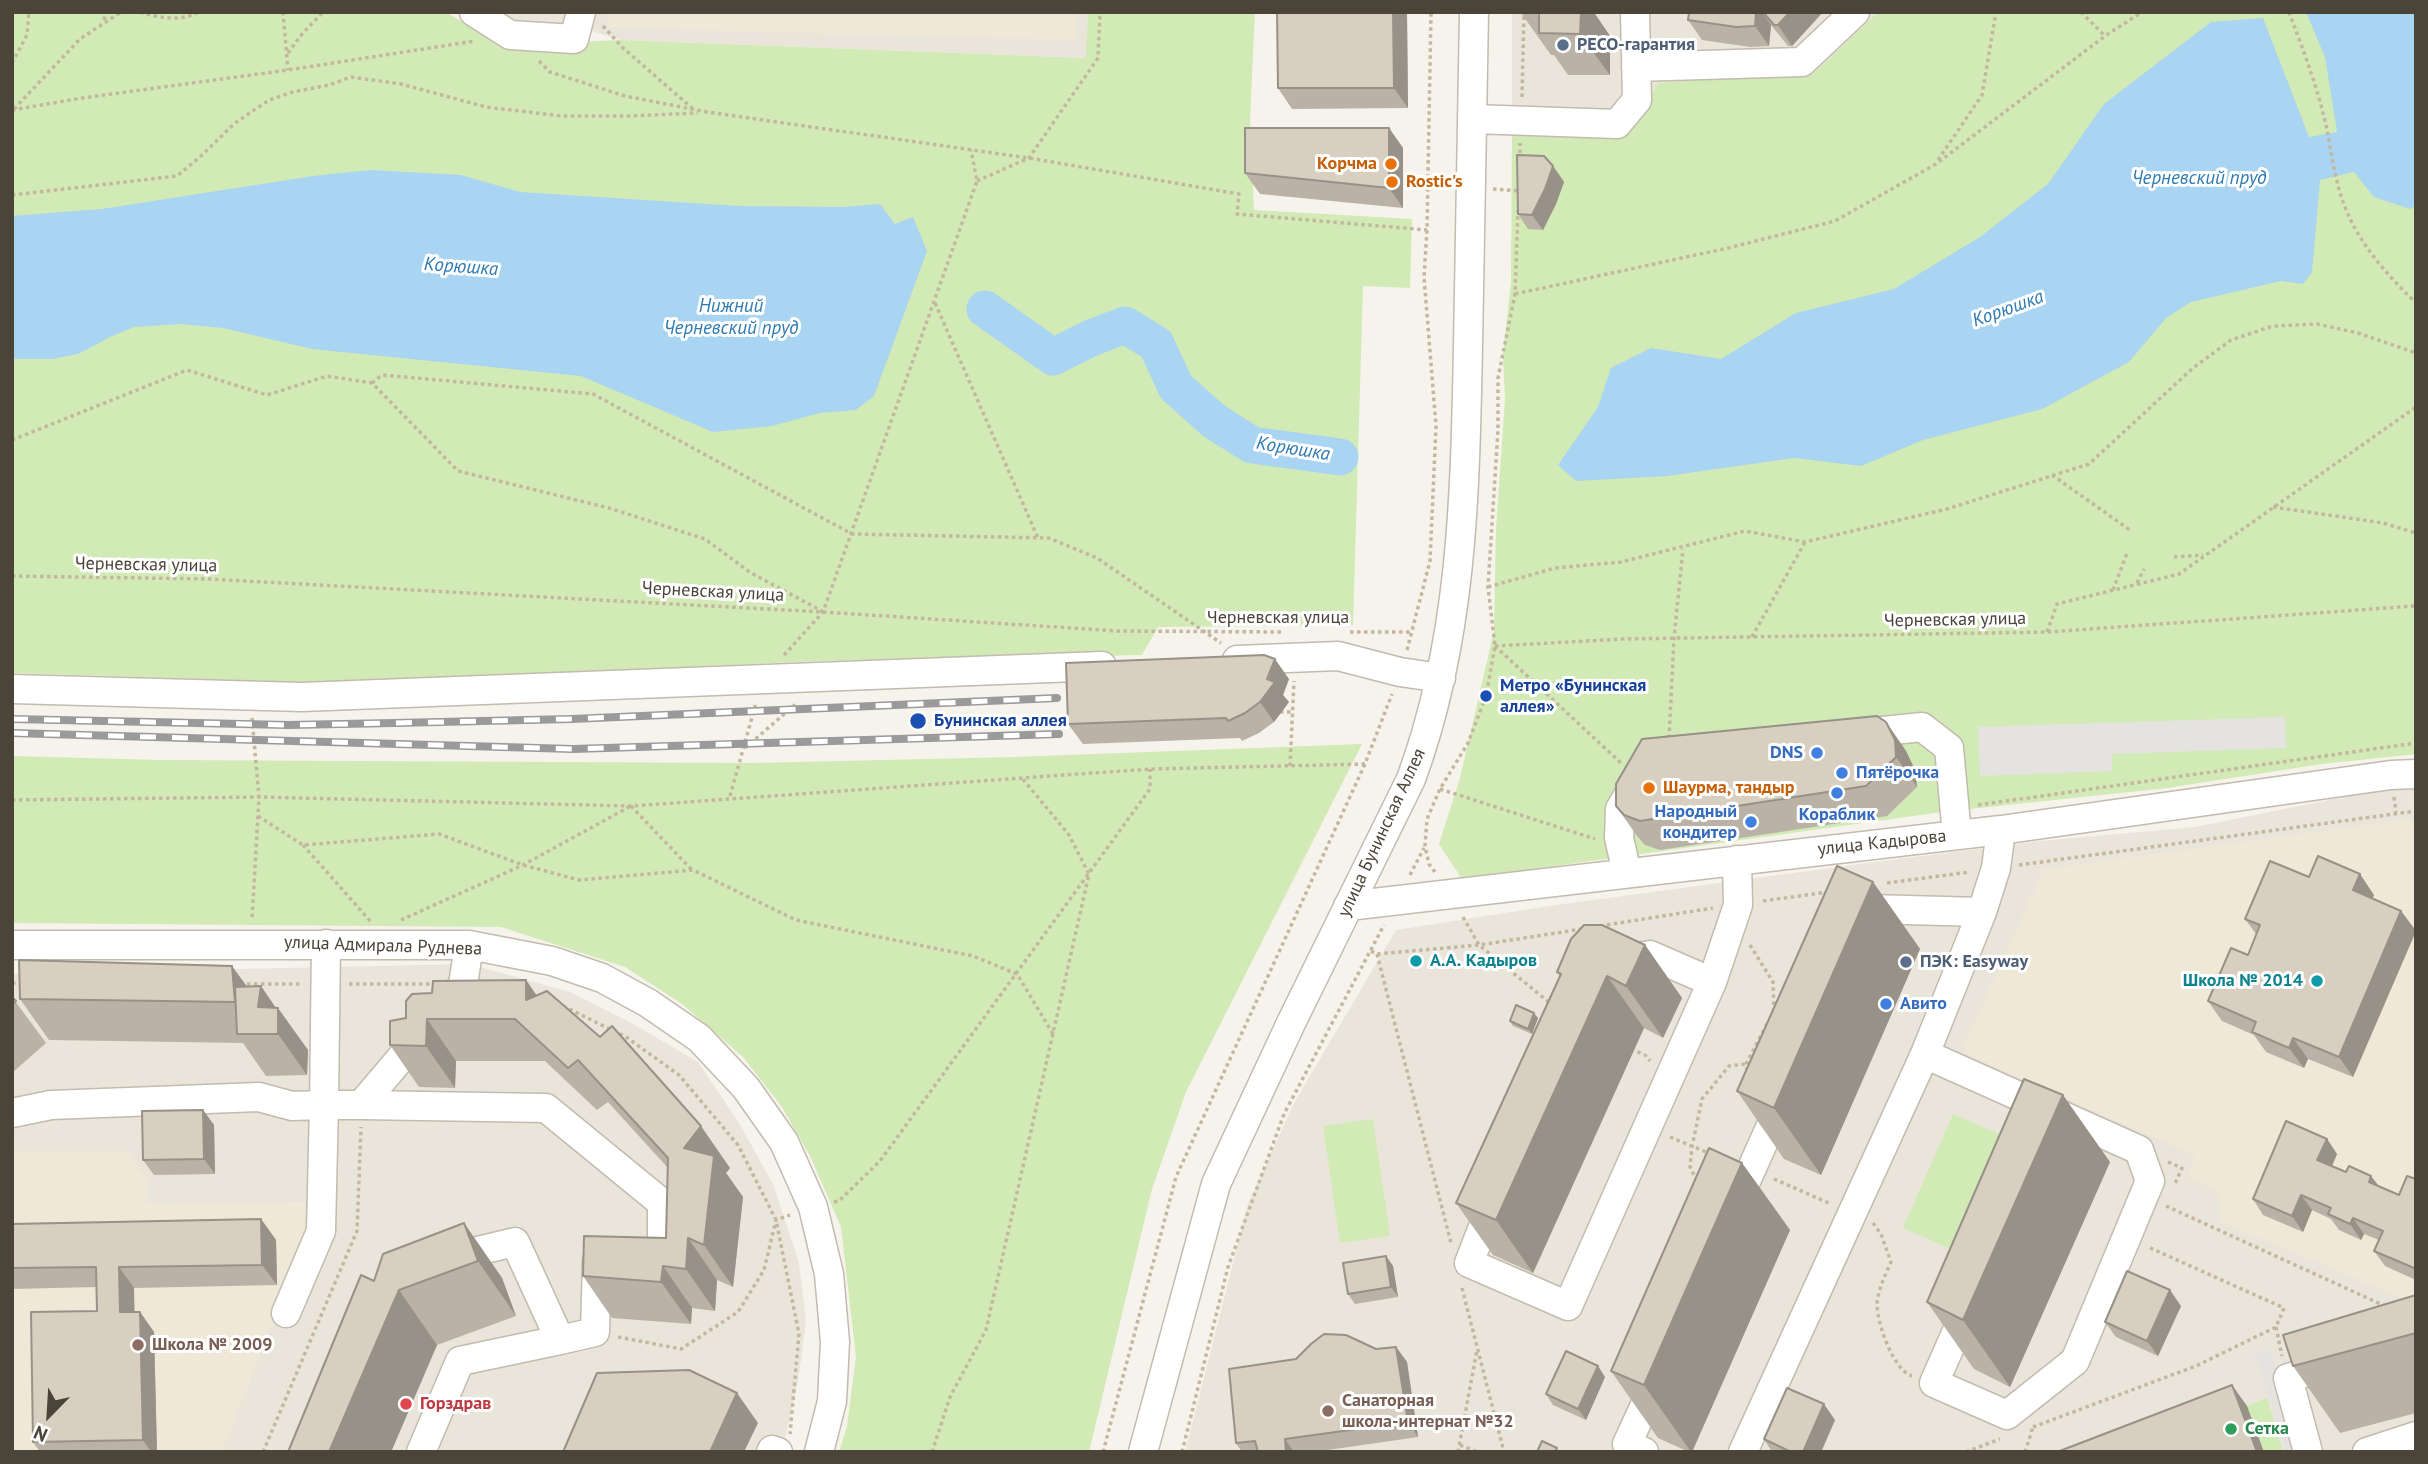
<!DOCTYPE html>
<meta charset="utf-8">
<style>
body{margin:0}
#map{position:relative;width:2428px;height:1464px;overflow:hidden;background:#f6f3ec;font-family:"PT Sans",sans-serif}
canvas{display:block}
.frame{position:absolute;inset:0;border:14px solid #4b4439;pointer-events:none}
.north{position:absolute;left:14px;top:1380px;width:70px;height:70px;-webkit-text-stroke:5px #fff;paint-order:stroke;rotate:204deg;font-size:19px;font-weight:700;line-height:28px;text-align:center;color:#4b4439}
.north::after{content:'';display:block;margin:auto;width:24px;height:32px;background:#4b4439;clip-path:polygon(50% 0,100% 100%,50% 72%,0 100%)}
</style>
<div id="map">
<canvas width="2428" height="1464"></canvas>
<div class="frame"></div>
<div class="north">N</div>
</div>
<script>
const ctx = document.querySelector('canvas').getContext('2d');
ctx.lineJoin = 'round';
function fillPath(path, color) { ctx.fillStyle = color; ctx.fill(path, 'evenodd'); }
function trace(path, color, width, dash) { ctx.strokeStyle = color; ctx.lineWidth = width; ctx.lineCap = dash ? 'butt' : 'round'; ctx.setLineDash(dash || []); ctx.stroke(path); }
function drawText(font, color, halo, rows, align = 'center') {
  ctx.font = font + ' "PT Sans",sans-serif'; ctx.lineWidth = 6; ctx.setLineDash([]); ctx.textBaseline = 'middle'; ctx.strokeStyle = halo; ctx.fillStyle = color; for (const [text, x, y, turn = 0] of rows) {
    ctx.save(); ctx.translate(x, y); ctx.rotate((+turn || 0) * Math.PI / 180); ctx.textAlign = isNaN(turn) ? turn : align; if (halo) ctx.strokeText(text, 0, 0); ctx.fillText(text, 0, 0); ctx.restore();
  }
}
fillPath(new Path2D(`
 M503,12H1088L1087,58L620,40L592,31L518,22Z
 M1512,12H1878L1815,72L1658,83L1629,129L1512,126Z
 M2383,786H2416V1452H1185L1248,1204L1294,1103L1396,930L1556,905L1890,860L2040,841L2195,827L2329,800Z
 M469,964L570,992L633,1024L698,1062L739,1123L773,1184L799,1263L806,1321L798,1382L782,1452H12V974Z`), '#eae5da');
fillPath(new Path2D(`
 M609,12H1076V40L608,28Z
 M2416,818V1304L2220,1221V1193L2188,1177L2196,1156L1969,1055L1964,1046L2044,869Z
 M12,1151H126L148,1180L147,1203L306,1202L305,1239L222,1452H12Z`), '#efe8d6');
fillPath(new Path2D(`
 M12,12H445L505,45L620,40L1086,58L1088,12H1255L1250,119L1254,210L1412,219L1410,288L1363,286L1353,625L1158,627L1142,655L818,661L331,683L12,673Z
 M1878,12H2416V754L2322,764L2167,788L1942,812L1462,879L1439,844L1460,778L1494,631L1496,528L1505,400L1503,354L1511,282L1512,126L1629,129L1658,83L1815,72Z
 M1362,744L1186,1092L1152,1189L1089,1452H839L847,1426L856,1357L841,1227L811,1158L782,1107L743,1057L682,1004L625,967L501,927L12,923V756L161,760L753,763L1014,757Z
 M1953,1114L2013,1140L1962,1254L1903,1228Z
 M1373,1119L1390,1236L1340,1243L1323,1126Z
 M2267,1398L2283,1452H2125Z`), '#d2eab5');
fillPath(new Path2D(`
 M2285,717L2286,748L2112,754V771L1980,776L1978,727Z
 M2270,1349L2301,1452H2286L2256,1353Z`), '#e5e3e0');
fillPath(new Path2D(`
 M2306,12H2416V205L2410,209L2374,197L2354,172L2320,180L2312,272L2303,284L2281,281L2191,302L2166,318L2129,362L2042,409L1923,440L1861,466L1794,458L1667,476L1576,481L1558,465L1598,407L1611,368L1651,348L1721,359L1796,313L1894,289L1980,237L2048,184L2104,104L2211,22L2263,18L2309,137L2337,132L2325,57Z
 M371,170L461,175L520,192L738,206L843,207L880,204L895,224L913,217L927,251L874,396L856,410L820,413L772,426L713,432L581,376L312,349L223,328L180,324L134,327L112,336L78,354L52,359H12V216L102,209L313,176Z`), '#a9d4f2');
trace(new Path2D(`
 M985,309L1053,357L1091,338L1125,325L1156,344L1176,387L1214,421L1252,445L1340,457`), '#a9d4f2', 37);
const minor = new Path2D(`
 M474,12L510,35L574,39L581,12
 M1636,67L1802,62L1855,12
 M1473,119L1617,124L1637,100L1635,12
 M1237,660L1338,656L1400,672L1441,678
 M12,689L302,697L1102,666
 M1854,734L1922,727L1949,748L1957,835
 M1627,873L1619,838L1620,809L1637,780
 M1348,906L2001,830L2391,775L2416,774
 M1863,921L1869,909L1982,912
 M12,945H469L552,961L602,978L648,1003L699,1038L746,1088L784,1142L813,1207L829,1274L835,1342L832,1401L819,1452
 M1616,961L1650,955L1712,982
 M1925,1054L2139,1150L2150,1181L2075,1361L2007,1415L1934,1383L1968,1306
 M361,1105L546,1108L662,1203V1262H648
 M12,1113L51,1105L259,1097L292,1106L324,1105L326,944
 M1493,1201L1469,1263L1568,1306L1712,982L1738,905L1737,860
 M1734,1208L1782,1101
 M286,1313L321,1231L324,1105H361L463,985L469,945
 M560,1340L595,1332L597,1261H601
 M421,1452L460,1361L560,1340L515,1242L444,1259
 M771,1452L772,1450L778,1452
 M1143,1452L1216,1184L1291,1023L1411,779C1463,638 1465,494 1468,346C1470,235 1472,123 1474,12
 M1644,1452L1627,1444L1657,1379
 M1743,1452L1925,1054L1982,912L1996,868L2001,830
 M2308,1452L2288,1378L2336,1363
 M2367,1452L2416,1436`);
trace(minor, '#c2bbae', 31);
trace(new Path2D(`
 M140,12C160,18 180,22 199,12
 M283,12L288,70
 M2081,12L2105,36
 M2289,12C2303,49 2317,86 2326,125C2332,154 2335,186 2348,214C2362,247 2390,278 2416,303
 M104,20L106,12
 M603,26L622,47L693,109
 M288,53L302,34L323,12
 M539,61L550,72L625,96L707,112L1029,158L1239,194L1237,214L1427,230
 M12,63L27,35L29,12
 M1522,97L1524,12
 M14,109L80,39L121,12
 M12,110L82,98L288,70L475,41
 M1520,160V143
 M1938,160L1982,95L1996,12
 M977,181L1029,158L1098,58L1100,12
 M1428,182L1447,184
 M1493,189L1519,191
 M12,195L177,176L201,156L235,123L269,100L293,92L329,85L351,77L401,84L486,107L562,116H629L698,113
 M1515,294L1728,248L1835,221L1936,164L2105,36L2142,12
 M935,303L1038,538
 M372,383L382,375L593,394L852,534L1049,538L1097,558L1221,643
 M12,440L187,370L267,395L327,376L372,383L458,471L609,508L705,539L751,573L822,611
 M2052,475L2130,530
 M2273,507L2383,523L2416,533
 M2174,557L2203,555
 M12,576L208,579L823,612L1118,631L1283,632
 M2137,583L2144,569
 M1488,587L1555,568L1621,562L1745,531L1805,542L1947,509L2089,464L2193,368L2231,340L2273,326L2317,324L2358,333L2416,353
 M2113,590L2127,553
 M1350,632H1412
 M2047,632L2057,604L2179,574L2416,407
 M1752,637L1805,542
 M1495,646L1623,639L2047,632L2416,606
 M1495,646L1621,763
 M1407,650L1430,561L1436,426L1424,277L1427,230L1431,12
 M784,655L823,612L977,181L971,150
 M1280,712H1293
 M252,718L259,797L252,920
 M1669,738L1674,638L1683,549
 M745,748L797,703
 M1290,766L1294,681
 M1440,789L1595,839
 M730,796L756,703
 M2394,797L2396,812
 M12,800L259,797L631,806L1150,769L1365,764
 M1978,805L2416,743
 M631,806L692,870
 M258,816L303,845L439,834L523,865L579,880L693,870L796,920L973,956L1017,974L1053,1034
 M303,845L371,922
 M2019,865L2416,811
 M1435,872L1429,864L1425,846L1427,819L1440,789L1468,743L1486,696L1495,646L1488,587L1498,430V378L1515,294L1518,210
 M1410,875L1424,848
 M1887,883L1970,872
 M1763,901L1828,892
 M1463,917L1479,945L1551,1004
 M401,920L523,865L629,807
 M1600,926L1713,908
 M1750,945L1773,982L1774,1011
 M1371,951L1377,954L1479,945L1582,929
 M1377,954L1451,1243
 M12,983H23
 M240,984H303
 M349,984H432
 M563,1006L626,1037L679,1075L738,1145L776,1220L799,1334L790,1434
 M1631,1049L1645,1055L1650,1061
 M1747,1071L1746,1064L1767,1024
 M1670,1137L1711,1154
 M2168,1162L2182,1168L2174,1186
 M1774,1179L1831,1204
 M1697,1181L1690,1167L1692,1147L1702,1099L1729,1066L1746,1064
 M834,1202L839,1201L880,1161L1150,789V769
 M2166,1206L2385,1306
 M1873,1223L1881,1234L1891,1262C1885,1276 1878,1289 1877,1304C1877,1323 1893,1370 1912,1376
 M1462,1288L1504,1452
 M2276,1327L2282,1356
 M618,1337L681,1349L738,1312L764,1270L776,1220L790,1215
 M2033,1427L2196,1366L2276,1327L2284,1308L2148,1247
 M1460,1445L1478,1452
 M263,1452L357,1231L361,1127
 M932,1452L950,1397L986,1330L1089,874L1069,835L1022,778
 M1103,1452L1176,1177L1365,764L1392,694
 M1182,1452L1228,1267L1284,1114L1384,925
 M1458,1452L1477,1350
 M1966,1452L2000,1439
 M2025,1452L2033,1427`), '#c4b79f', 3.5, [3.5, 3.5]);
trace(minor, '#fff', 28);
const rail = new Path2D(`
 M12,719L288,725L395,723L572,719L1057,698
 M12,733L573,749L1059,734`);
trace(rail, '#9a9a9a', 8);
trace(rail, '#fff', 5, [16]);
fillPath(new Path2D(`
 M1407,12L1408,108L1292,109L1278,88Z
 M1689,12H1823L1792,46H1788L1771,25L1769,46L1750,47L1702,40L1688,20Z
 M1521,13L1595,14L1610,36V75H1568L1554,55H1551Z
 M1389,128L1403,148V208L1260,194L1245,173Z
 M1553,166L1564,182L1556,204L1543,230L1528,229L1518,214Z
 M1289,679L1283,695L1289,702L1274,722L1259,733L1242,741L1240,738L1083,744L1068,724Z
 M1886,722L1906,751L1915,770L1917,787L1887,816L1660,850L1645,845L1637,836L1616,806Z
 M2309,877L2374,895L2372,899L2401,911L2416,931L2353,1077L2308,1059L2304,1068L2266,1052L2254,1035L2222,1021L2208,1001L2248,955L2256,934L2245,919Z
 M1873,882L1920,949L1821,1175L1784,1159L1737,1091Z
 M1645,945L1682,998L1663,1038L1644,1028L1533,1273L1493,1255L1456,1203L1560,976L1557,972Z
 M526,980L536,995L730,1168L726,1173L743,1197L733,1287L717,1280L715,1311L692,1308L691,1324L612,1318L583,1276L666,1238L668,1168L608,1102L597,1110L545,1061H456L455,1088L419,1087L390,1045L406,1018L432,993Z
 M247,986L276,1008L308,1050L307,1075L266,1076L243,1043L49,1040L20,999Z
 M12,997L46,1043L12,1073Z
 M1538,1018L1532,1034L1513,1026L1510,1021Z
 M203,1110L214,1125L215,1174L154,1175L143,1160Z
 M2327,1139L2337,1154L2332,1166L2346,1172L2371,1176L2379,1186L2399,1195L2416,1179V1280L2385,1266L2374,1251L2379,1240L2364,1234L2361,1240L2339,1230L2331,1219L2312,1210L2303,1232L2263,1215L2253,1199Z
 M2110,1162L2010,1387L1974,1369L1927,1302Z
 M1742,1163L1790,1230L1692,1452H1689L1658,1438L1611,1371Z
 M261,1219L276,1240L277,1285L134,1288V1312H140L154,1332L157,1452H40L33,1442L97,1311L96,1287L12,1289V1224Z
 M464,1223L502,1278L516,1316L437,1345L391,1452H288L374,1281Z
 M1386,1256L1393,1266L1398,1297L1355,1304L1348,1294Z
 M2416,1295V1413L2340,1433L2293,1366Z
 M2181,1306L2158,1356L2116,1337L2105,1322Z
 M1396,1347L1407,1362L1418,1437L1314,1452H1242L1236,1443L1376,1349Z
 M1605,1377L1586,1420L1553,1405L1546,1394Z
 M1835,1420L1821,1452H1772L1764,1439Z`), '#bab2a6');
fillPath(new Path2D(`
 M1393,12H1407L1408,108L1394,88Z
 M1578,12H1595V14L1610,36V75L1580,34Z
 M1756,12H1762L1771,25L1769,46L1755,26Z
 M1790,12H1823L1792,46L1778,25Z
 M1389,128L1403,148V208L1389,188Z
 M1553,166L1564,182L1556,204L1543,230L1532,215Z
 M1275,659L1289,679L1283,695L1289,702L1274,722L1260,702Z
 M1886,722L1906,751L1915,770L1917,787L1896,757Z
 M2360,874L2374,895L2367,911L2353,890Z
 M1873,882L1920,949L1821,1175L1774,1108Z
 M2401,911L2416,931L2353,1077L2339,1057Z
 M1645,945L1682,998L1663,1038L1626,986Z
 M232,966L259,1003L261,986L278,1011V1008L308,1050L307,1075L278,1034L235,1002Z
 M1607,976L1644,1028L1533,1273L1496,1220Z
 M526,980L555,1022L526,1000Z
 M1534,1013L1538,1018L1532,1034L1528,1029Z
 M427,1019L456,1061L455,1088L426,1046Z
 M2293,1038L2308,1059L2304,1068L2289,1048Z
 M2063,1095L2110,1162L2010,1387L1963,1320Z
 M203,1110L214,1125L215,1174L204,1159Z
 M701,1126L730,1168L726,1173L743,1197L733,1287L704,1245L684,1148Z
 M2327,1139L2337,1154L2328,1175L2317,1160Z
 M1742,1163L1790,1230L1692,1452H1691L1644,1385Z
 M2371,1176L2382,1191L2369,1182Z
 M2301,1195L2312,1210L2303,1232L2292,1216Z
 M2353,1218L2364,1234L2361,1240L2350,1224Z
 M261,1219L276,1240L277,1285L262,1265Z
 M464,1223L502,1278L516,1316L478,1261Z
 M688,1238L717,1280L715,1311L686,1269Z
 M1386,1256L1393,1266L1398,1297L1391,1287Z
 M663,1266L692,1308L691,1324L661,1282Z
 M119,1267L134,1288L135,1333L120,1312Z
 M399,1290L437,1345L391,1452H329Z
 M2170,1290L2181,1306L2158,1356L2147,1341Z
 M140,1312L154,1332L157,1452H151L143,1440Z
 M1396,1347L1407,1362L1418,1437L1408,1422Z
 M1598,1366L1605,1377L1586,1420L1578,1409Z
 M2232,1385L2247,1406L2264,1452H2257Z
 M737,1393L758,1423L744,1452H710Z
 M1824,1404L1835,1420L1821,1452H1803Z
 M1285,1439L1294,1452H1286Z`), '#979187');
const building = new Path2D(`
 M1277,12H1393L1394,88H1278Z
 M1521,12H1581L1580,34L1539,33V13H1521Z
 M1689,12H1756L1755,26L1736,27L1688,20Z
 M1763,12H1790L1778,25H1774Z
 M1245,128H1389V188L1245,173Z
 M1517,155L1544,156L1553,166L1545,189L1532,215L1518,214Z
 M1264,655L1275,659L1267,679L1275,682L1260,702L1245,713L1228,721L1226,718L1068,724L1066,663Z
 M1877,716L1886,722L1895,740L1896,757L1866,786L1640,821L1624,815L1616,806V784L1642,739Z
 M2318,856L2360,874L2353,890L2401,911L2339,1057L2293,1038L2289,1048L2252,1032L2256,1022L2208,1001L2231,948L2248,955L2260,925L2245,919L2270,861L2309,877Z
 M1837,866L1873,882L1774,1108L1737,1091Z
 M1584,925H1602L1645,945L1626,986L1607,976L1496,1220L1456,1203L1561,974L1557,972L1571,939Z
 M19,960L232,966L235,1002L20,999Z
 M526,980V1000L547,991L600,1037L612,1026L701,1126L684,1148L714,1156L704,1245L688,1238L686,1269L663,1266L661,1282L583,1276L584,1236L666,1238L668,1158L578,1060L568,1068L515,1019H427L426,1046L390,1045V1021L406,1018V1001L412,994L432,993L433,981Z
 M261,986L258,1007L278,1008V1034H237L235,987Z
 M12,997L16,1001L12,1005Z
 M1516,1005L1534,1013L1528,1029L1510,1021Z
 M2024,1079L2063,1095L1963,1320L1927,1302Z
 M203,1110L204,1159L143,1160L142,1111Z
 M2286,1121L2327,1139L2317,1160L2346,1172L2349,1166L2371,1176L2369,1182L2399,1195L2407,1176L2416,1179V1265L2414,1268L2374,1251L2383,1231L2353,1218L2350,1224L2328,1214L2331,1208L2301,1195L2292,1216L2253,1199Z
 M1709,1148L1742,1163L1644,1385L1611,1371Z
 M261,1219L262,1265L119,1267L120,1312H140L143,1440L33,1442L31,1312L97,1311L96,1267L12,1268V1224Z
 M464,1223L478,1261L399,1290L329,1452H288L361,1275L374,1281L383,1254Z
 M1386,1256L1391,1287L1348,1294L1343,1263Z
 M2127,1271L2170,1290L2147,1341L2105,1322Z
 M2416,1295V1333L2293,1366L2283,1335Z
 M1324,1334L1346,1335L1376,1349L1396,1347L1408,1422L1285,1439L1286,1452H1258L1255,1441L1236,1443L1229,1369L1296,1359L1311,1344Z
 M1566,1351L1598,1366L1578,1409L1546,1394Z
 M689,1370L737,1393L710,1452H563L597,1373Z
 M2232,1385L2257,1452H2057Z
 M1787,1388L1824,1404L1803,1452H1791L1764,1439Z
 M1542,1441L1557,1448L1555,1452H1537Z`);
fillPath(building, '#d8cfc1');
trace(building, '#979187', 2);
for (const [x, y, r, color] of [
 [1563,45,7,"#5c6f8a"],
 [1391,164,7,"#e8710a"],
 [1392,182,7,"#e8710a"],
 [1486,696,7,"#1a4fb4"],
 [918,721,9,"#1a4fb4"],
 [1817,753,7,"#3f7fe0"],
 [1842,773,7,"#3f7fe0"],
 [1649,788,7,"#e8710a"],
 [1837,793,7,"#3f7fe0"],
 [1751,822,7,"#3f7fe0"],
 [1416,961,7,"#0f9aa8"],
 [1906,962,7,"#5c6f8a"],
 [2317,981,7,"#0f9aa8"],
 [1886,1004,7,"#3f7fe0"],
 [138,1345,7,"#8d6e63"],
 [406,1404,7,"#e0444e"],
 [1328,1411,7,"#8d6e63"],
 [2231,1429,7,"#2e9e5b"]
]) { const dot = new Path2D(); dot.arc(x, y, r, 0, 2 * Math.PI); ctx.fillStyle = color; ctx.fill(dot); trace(dot, '#fff', 2.5); }
drawText('bold 18px', '#4e5e75', '#fff', [
 ["РЕСО-гарантия",1577,45],
 ["ПЭК: Easyway",1920,962]
], 'left');
drawText('bold 18px', '#c56008', '#fff', [
 ["Корчма",1377,164,"right"],
 ["Rostic's",1406,182],
 ["Шаурма, тандыр",1663,788]
], 'left');
drawText('18px', '#4b4439', '#fff', [
 ["Черневская улица",146,565,1],
 ["Черневская улица",713,592,3],
 ["Черневская улица",1278,618],
 ["Черневская улица",1955,620,-1],
 ["улица Бунинская Аллея",1382,833,-65],
 ["улица Кадырова",1882,843,-6],
 ["улица Адмирала Руднева",383,946,2]
]);
drawText('bold 18px', '#164399', '#fff', [
 ["Метро «Бунинская",1500,686],
 ["аллея»",1500,707],
 ["Бунинская аллея",934,721]
], 'left');
drawText('bold 18px', '#366cbe', '#fff', [
 ["DNS",1803,753],
 ["Пятёрочка",1856,773,"left"],
 ["Народный",1737,812],
 ["кондитер",1737,833],
 ["Кораблик",1837,815,"center"],
 ["Авито",1900,1004,"left"]
], 'right');
drawText('bold 18px', '#0d838f', '#fff', [
 ["А.А. Кадыров",1430,961],
 ["Школа № 2014",2303,981,"right"]
], 'left');
drawText('bold 18px', '#785e54', '#fff', [
 ["Школа № 2009",152,1345],
 ["Санаторная",1342,1401],
 ["школа-интернат №32",1342,1422]
], 'left');
drawText('bold 18px', '#be3a42', '#fff', [
 ["Горздрав",420,1404]
], 'left');
drawText('bold 18px', '#27864d', '#fff', [
 ["Сетка",2245,1429]
], 'left');
drawText('italic 19px', '#2e7ab2', '#fff', [
 ["Черневский пруд",2199,179],
 ["Корюшка",461,267,4],
 ["Нижний",731,307],
 ["Черневский пруд",731,329],
 ["Корюшка",2008,309,-20],
 ["Корюшка",1293,449,9]
]);
</script>
